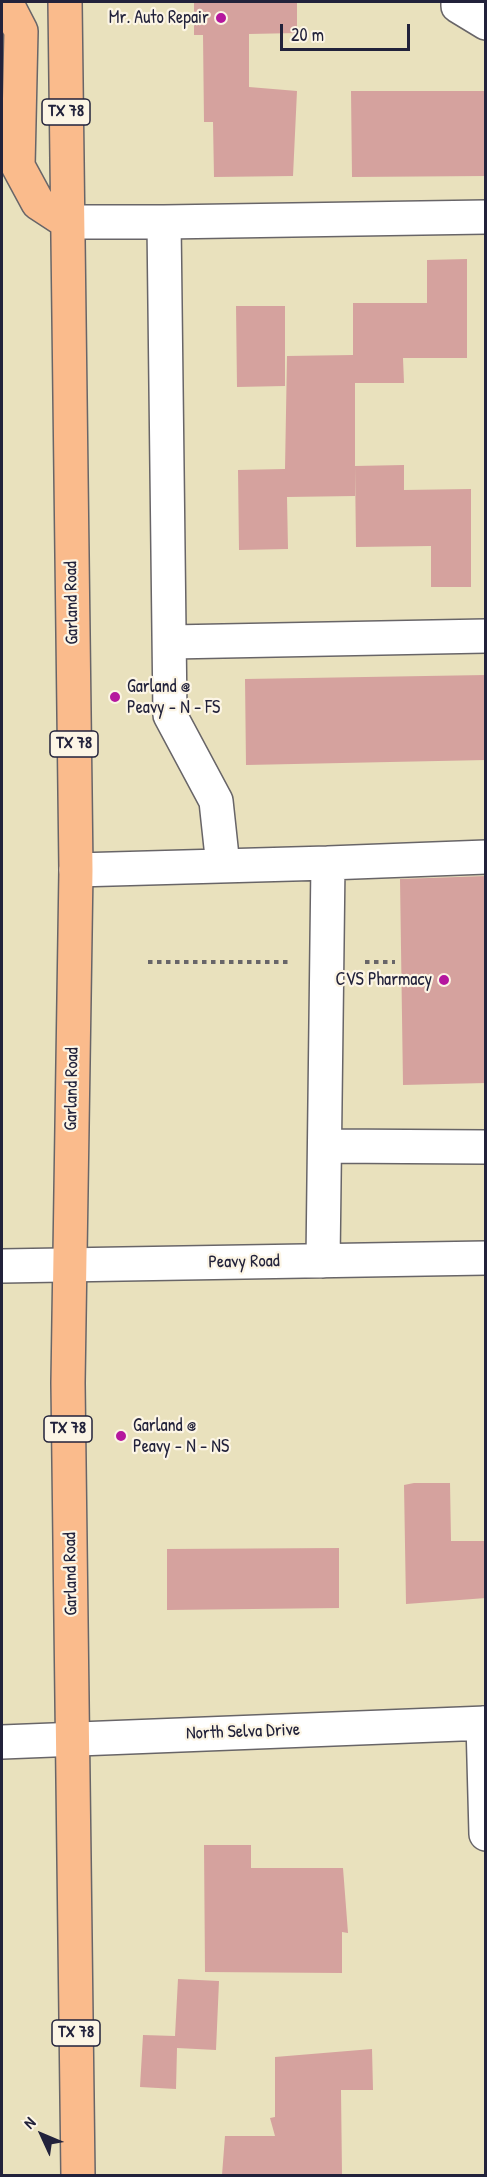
<!DOCTYPE html>
<style>
body{margin:0}
#map{position:relative;width:487px;height:2177px;overflow:hidden;background:#e9e1bd;font-family:"Patrick Hand",sans-serif}
canvas{display:block}
.frame{position:absolute;inset:0;border:3px solid #22223b;pointer-events:none}
.north{position:absolute;left:12px;top:2105px;width:60px;height:60px;-webkit-text-stroke:4px #fcf5e5;paint-order:stroke;rotate:314deg;font-size:16px;font-weight:700;line-height:24px;text-align:center;color:#22223b}
.north::after{content:'';display:block;margin:auto;width:21px;height:27px;background:#22223b;clip-path:polygon(50% 0,100% 100%,50% 72%,0 100%)}
.scale{position:absolute;left:280px;top:24px;width:130px;height:27px;box-sizing:border-box;border:3px solid #22223b;border-top:0;padding-left:8px;font-size:18px;line-height:21px;white-space:nowrap;color:#22223b;-webkit-text-stroke:4px #fcf5e5;paint-order:stroke}
</style>
<div id="map">
<canvas width="487" height="2177"></canvas>
<div class="frame"></div>
<div class="north">N</div>
<div class="scale">20 m</div>
</div>
<script>
const ctx = document.querySelector('canvas').getContext('2d');
ctx.lineJoin = 'round';
function fillPath(path, color) { ctx.fillStyle = color; ctx.fill(path, 'evenodd'); }
function trace(path, color, width, dash) { ctx.strokeStyle = color; ctx.lineWidth = width; ctx.lineCap = dash ? 'butt' : 'round'; ctx.setLineDash(dash || []); ctx.stroke(path); }
function drawText(font, color, halo, rows, align = 'center') {
  ctx.font = font + ' "Patrick Hand",sans-serif'; ctx.lineWidth = 4.5; ctx.setLineDash([]); ctx.textBaseline = 'middle'; ctx.strokeStyle = halo; ctx.fillStyle = color; for (const [text, x, y, turn = 0] of rows) {
    ctx.save(); ctx.translate(x, y); ctx.rotate((+turn || 0) * Math.PI / 180); ctx.textAlign = isNaN(turn) ? turn : align; if (halo) ctx.strokeText(text, 0, 0); ctx.fillText(text, 0, 0); ctx.restore();
  }
}
fillPath(new Path2D(`
 M194,2H297V33L249,34V87L297,91L293,176L214,177L213,122H204L203,35H194Z
 M351,91H486V176L352,177Z
 M467,259V358H403L404,383H355V496L287,497L288,549L239,550L238,470L285,469L287,356L353,355V303H427V260Z
 M236,306H285V386L237,387Z
 M404,465V490L471,489V587H431V546L356,547L355,466Z
 M486,675V760L246,765L245,679Z
 M486,876V1083L403,1085L400,879Z
 M414,1483H450L451,1541H486V1598L406,1604L404,1485Z
 M339,1548V1608L167,1610V1549Z
 M204,1845H251V1868H343L348,1933L342,1932V1973L205,1972Z
 M178,1979L219,1981L216,2050L177,2048L176,2089L140,2087L143,2035L175,2036Z
 M372,2049L373,2090H341L342,2175H222L225,2136H275L270,2118L275,2117V2057Z`), '#d5a29e');
const minor = new Path2D(`
 M458,2V6L486,23
 M67,222H164L170,715L216,801L223,866
 M164,222L486,217
 M171,642L486,636
 M328,863L486,857
 M76,870L328,863L323,1261
 M326,1146L486,1147
 M2,1266L486,1258
 M483,1723L486,1834
 M2,1742L486,1723`);
const major = new Path2D(`
 M6,2L21,31L18,166L38,203L67,222
 M65,2L76,870L68,1383L78,2176`);
trace(minor, '#686568', 36);
trace(major, '#686568', 36);
trace(new Path2D(`
 M148,962H288
 M365,962H395`), '#686568', 4, [4.5, 4.5]);
trace(minor, '#fff', 33);
trace(major, '#fabb8c', 33);
for (const [x, y, r, color] of [
 [221,18,6,"#b5179e"],
 [115,697,6,"#b5179e"],
 [444,980,6,"#b5179e"],
 [121,1436,6,"#b5179e"]
]) { const dot = new Path2D(); dot.arc(x, y, r, 0, 2 * Math.PI); ctx.fillStyle = color; ctx.fill(dot); trace(dot, '#fcf5e5', 2); }
for (const [x, y, w] of [
 [66,112,48],
 [74,744,48],
 [68,1429,48],
 [76,2033,48]
]) { const box = new Path2D(); box.roundRect(x - w / 2, y - 13, w, 26, 4.5); ctx.fillStyle = '#fcf5e5'; ctx.fill(box); trace(box, '#22223b', 1.5); }
drawText('bold 16px', '#22223b', null, [
 ["TX 78",66,112],
 ["TX 78",74,744],
 ["TX 78",68,1429],
 ["TX 78",76,2033]
]);
drawText('18px', '#22223b', '#fcf5e5', [
 ["Mr. Auto Repair",209,18],
 ["Garland @",127,687,"left"],
 ["Peavy - N - FS",127,708,"left"],
 ["CVS Pharmacy",432,980],
 ["Garland @",133,1426,"left"],
 ["Peavy - N - NS",133,1447,"left"]
], 'right');
drawText('18px', '#22223b', '#fcf5e5', [
 ["Garland Road",72,603,-91],
 ["Garland Road",72,1089,-89],
 ["Peavy Road",244,1262,-1],
 ["Garland Road",71,1574,-91],
 ["North Selva Drive",243,1732,-2]
]);
</script>
